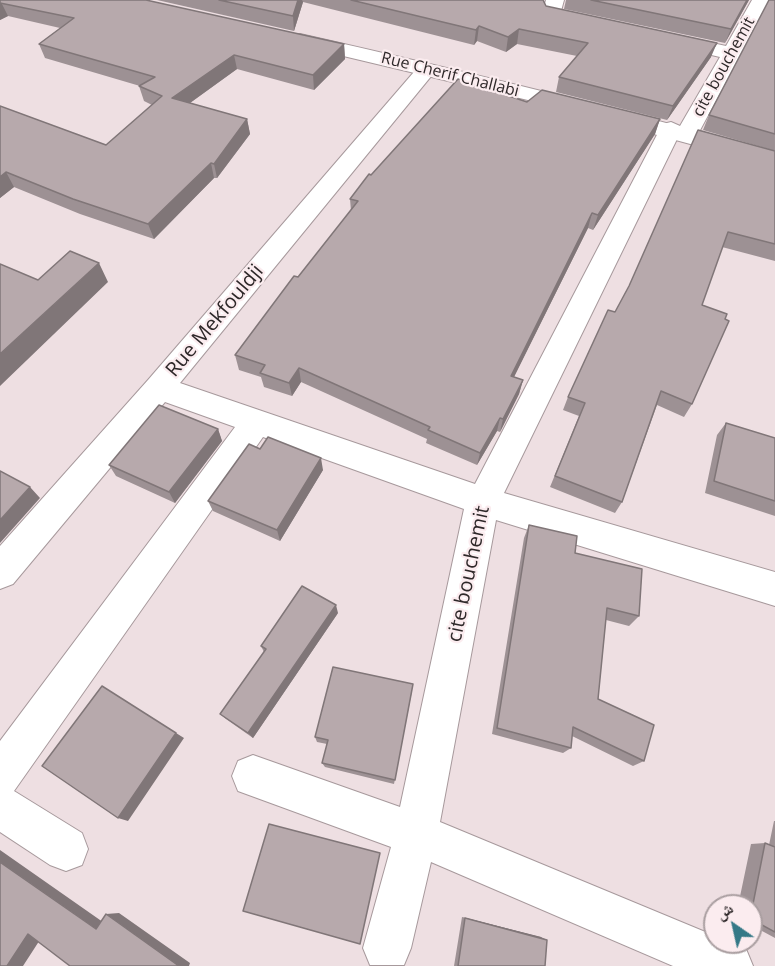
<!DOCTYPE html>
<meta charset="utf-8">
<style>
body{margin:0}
#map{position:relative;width:775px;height:966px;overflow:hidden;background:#eedfe2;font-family:"Open Sans","Noto Naskh Arabic",sans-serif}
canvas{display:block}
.north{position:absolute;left:703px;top:894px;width:60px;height:60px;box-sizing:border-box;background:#fbecef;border:2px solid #a99ea0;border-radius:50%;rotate:326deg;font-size:16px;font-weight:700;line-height:24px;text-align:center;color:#2e2829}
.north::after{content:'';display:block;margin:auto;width:21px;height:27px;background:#347987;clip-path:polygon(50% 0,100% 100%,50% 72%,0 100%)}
</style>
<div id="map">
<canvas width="775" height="966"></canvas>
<div class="north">ش</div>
</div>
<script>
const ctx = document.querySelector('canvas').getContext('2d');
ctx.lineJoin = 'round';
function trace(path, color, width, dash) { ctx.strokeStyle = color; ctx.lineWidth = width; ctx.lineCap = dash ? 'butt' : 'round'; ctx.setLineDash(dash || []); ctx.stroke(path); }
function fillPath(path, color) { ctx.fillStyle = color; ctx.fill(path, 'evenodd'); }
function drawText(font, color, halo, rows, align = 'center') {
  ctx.font = font + ' "Open Sans",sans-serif'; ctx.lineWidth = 4.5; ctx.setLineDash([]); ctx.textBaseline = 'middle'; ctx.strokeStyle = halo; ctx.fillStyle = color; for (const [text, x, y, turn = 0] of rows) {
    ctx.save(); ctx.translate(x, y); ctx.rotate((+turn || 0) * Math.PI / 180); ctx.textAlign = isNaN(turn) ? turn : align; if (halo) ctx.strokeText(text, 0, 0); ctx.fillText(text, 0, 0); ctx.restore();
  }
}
const minor = new Path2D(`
 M546,0H564L561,11L595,18L598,22L595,26L588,28L544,18L542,14Z
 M752,0H770L698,134L695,139L687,141L678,137L504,493L775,572V606L496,520L440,822L715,936V942H729L746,949L753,966H673L431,862L411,948L404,965H370L363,948L391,847L238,791L232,776L238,761L253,755L400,807L464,509L263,437L14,791L82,833L88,849L82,865L66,871L50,865L0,832V741L235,427L165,402L13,584L0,589V546L148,380L420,65H434L437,69L180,383L475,484L660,129L663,124L671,122L680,126L720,57L664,44L661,40L664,36L671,34L726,46Z`);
const tertiary = new Path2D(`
 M300,34C459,70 618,108 775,153V167L532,101L293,44L290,40L293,36Z`);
trace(minor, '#a7999c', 2);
trace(tertiary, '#a7999c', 2);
fillPath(minor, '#fff');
fillPath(tertiary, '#fff');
fillPath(new Path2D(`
 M0,0L344,44L345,59L314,90L237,69L190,103L247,119L250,134L217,178H214L154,239L80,214L14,187L0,198V106L106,145L152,105L144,101L139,86H140L45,58L39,44L60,28L8,16L0,20Z
 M157,0H544V1L546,6L711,57L667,120L556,92L559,77L577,56L517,44L506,52L477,41L474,45L303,2L294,31Z
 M566,0H749L725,43L564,9Z
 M775,0V151L703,130L709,115Z
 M527,102L660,119L655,134L593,230L588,228L514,377L523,380L519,394L500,432L497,431L477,465L426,443L427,439L301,382L292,396L264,387L261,377L239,370L235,355L351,211L350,199L371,175Z
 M775,151V261L722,247L702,305L692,404L684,417L657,405L622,502L615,513L550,487L579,416L563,410L568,397L615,312Z
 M726,423L775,438V516L705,493L717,435Z
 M218,429L222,441L175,503L116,476L109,465Z
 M260,449L323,470L280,541L213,511L208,501Z
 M529,525L575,553L639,616L629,626L606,620L598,699L644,761L633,766L572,736L571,748L563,753L492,734L524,538Z
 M338,613L253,738L226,719L220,714L264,652L261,646Z
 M412,691L394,784L325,767L322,763L327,744L317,742L315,737Z
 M774,821H775V938L751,925V906H738L751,844L765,843L769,845Z
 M462,917L541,937L545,966H454Z`), '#9d9194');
fillPath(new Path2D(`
 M298,0H302L303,2L294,31L293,16Z
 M747,0H749L725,43L731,29Z
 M1,2L8,16L0,20V3Z
 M479,26L477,41L474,45L476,30Z
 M519,29L517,44L506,52L508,37Z
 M717,43L711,57L667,120L673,106Z
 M344,44L345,59L314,90L313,75Z
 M234,55L237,69L176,113L172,98Z
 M247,119L250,134L217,178L214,164Z
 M660,119L655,134L593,230L598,215Z
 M211,163L214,178L154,239L148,224Z
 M6,172L14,187L0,198V177Z
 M592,213L588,228L508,389L511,376Z
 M99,263L108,282L0,386V354Z
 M299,368L301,382L292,396L289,383Z
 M523,380L519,394L500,432L503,419Z
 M500,418L497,431L477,465L480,453Z
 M218,429L222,441L175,503L169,492Z
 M321,458L323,470L280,541L277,530Z
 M30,487L40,498L0,543V520Z
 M336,605L338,613L253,738L248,733Z
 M176,733L184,738L128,821L118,818Z
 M0,850L110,927L96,929L0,862Z
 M119,913L190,963L189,966H179L106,914Z
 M462,917L541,937L547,940L465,918Z
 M45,932L23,966H7L28,934Z`), '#807678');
const building = new Path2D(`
 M0,0H146L344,44L313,75L234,55L172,98L247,119L214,164L211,163L148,224L73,199L6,172L0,177V106L106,145L162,96L139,86L155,77L39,44L74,18L0,3Z
 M219,0H298L293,16Z
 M351,0H543L546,6L717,43L673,106L559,77L588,43L519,29L508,37L479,26L476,30Z
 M591,0H747L731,29Z
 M769,0H775V134L709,115Z
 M458,79L527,102L542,90L660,119L598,215L592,213L511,376L523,380L503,419L500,418L480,453L428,430L430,427L299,368L289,383L260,373L265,365L235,355L294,276L298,277L358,201L350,199L369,174L371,175Z
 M698,130L775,151V244L728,232L702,305L727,314L725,319L729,321L692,404L661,391L622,502L555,476L585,403L568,397L608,310L615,312L629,286Z
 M70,251L99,263L0,354V264L38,280Z
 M159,405L218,429L169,492L109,465Z
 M726,423L775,438V501L714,481Z
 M268,437L321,458L277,530L208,501L249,444L260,449Z
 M0,471L30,487L0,520Z
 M529,525L577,536L575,553L642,569L639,616L607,608L598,699L654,725L644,761L573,727L571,748L497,728Z
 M302,586L336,605L248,733L220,714L266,649L261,646Z
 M333,667L413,684L395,780L322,763L328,740L315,737Z
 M102,686L176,733L118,818L42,766Z
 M269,824L380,853L360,944L243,911Z
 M765,843L775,847V932L751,919V914Z
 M0,862L96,929L106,914L179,966H70L28,934L7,966H0Z
 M465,918L547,940L545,966H458Z`);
fillPath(building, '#b7a9ac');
trace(building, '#807678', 1.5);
drawText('16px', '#2e2829', '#fbecef', [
 ["cite bouchemit",724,67,-61],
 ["Rue Cherif Challabi",450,75,14]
]);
drawText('20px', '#2e2829', '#fbecef', [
 ["Rue Mekfouldji",215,321,-50],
 ["cite bouchemit",469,574,-78]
]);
</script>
